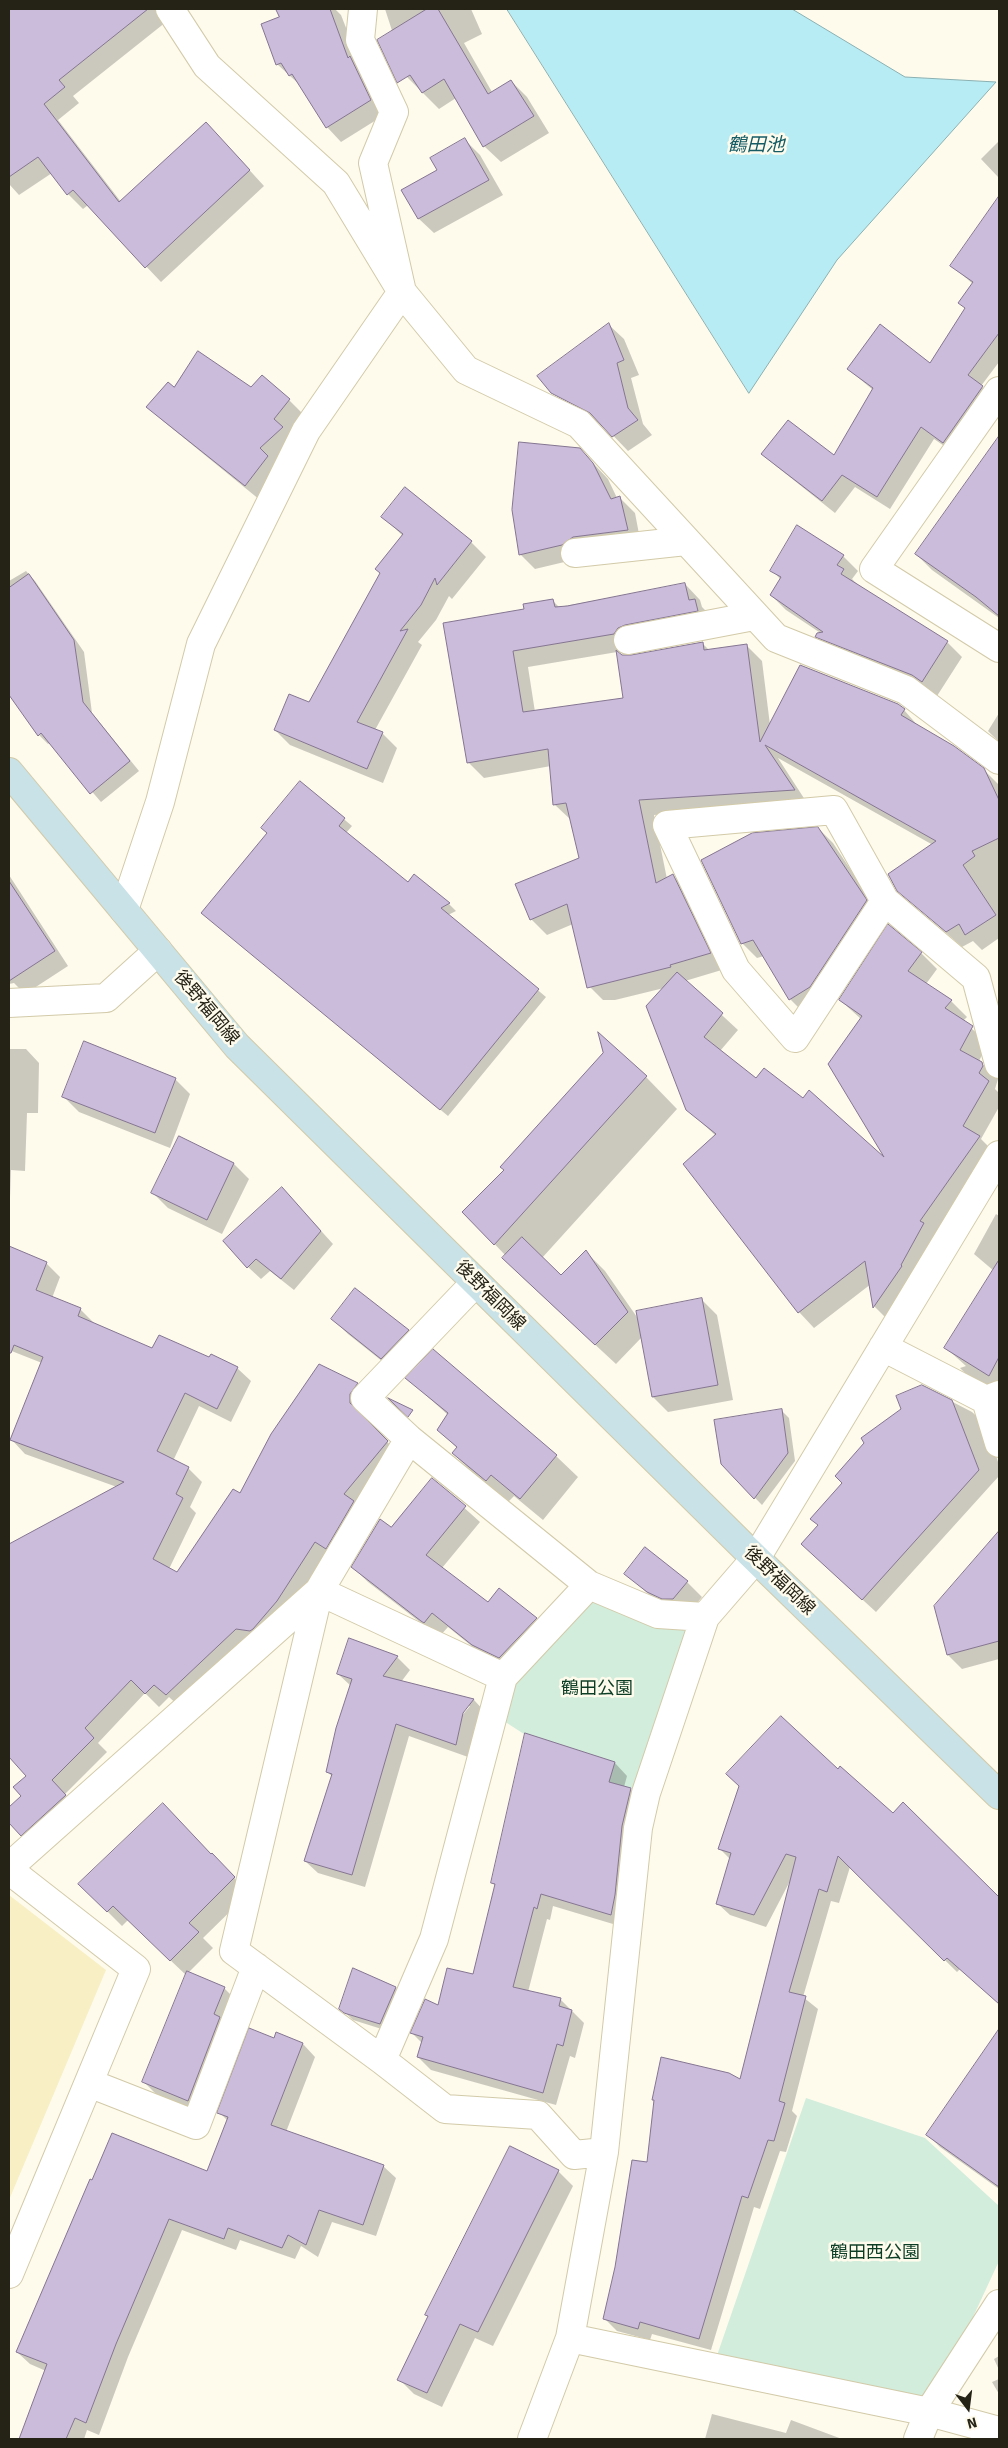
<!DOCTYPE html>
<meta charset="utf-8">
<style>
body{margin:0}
#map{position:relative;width:1008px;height:2448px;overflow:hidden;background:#fefbed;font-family:Signika,sans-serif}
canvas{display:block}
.frame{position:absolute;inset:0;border:10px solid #252316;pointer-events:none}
.north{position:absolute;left:943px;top:2383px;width:50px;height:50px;-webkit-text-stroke:4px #fefbed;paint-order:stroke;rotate:165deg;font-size:14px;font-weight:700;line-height:20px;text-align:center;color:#252316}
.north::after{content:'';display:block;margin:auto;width:18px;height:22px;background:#252316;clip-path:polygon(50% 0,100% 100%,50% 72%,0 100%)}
</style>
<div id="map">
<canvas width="1008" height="2448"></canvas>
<div class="frame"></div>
<div class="north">N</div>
</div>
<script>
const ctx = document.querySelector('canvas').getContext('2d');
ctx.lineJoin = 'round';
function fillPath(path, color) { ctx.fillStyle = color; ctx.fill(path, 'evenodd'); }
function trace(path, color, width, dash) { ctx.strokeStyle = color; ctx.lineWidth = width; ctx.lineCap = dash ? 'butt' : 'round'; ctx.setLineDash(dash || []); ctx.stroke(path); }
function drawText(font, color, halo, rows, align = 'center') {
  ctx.font = font + ' Signika,"Noto Sans JP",sans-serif'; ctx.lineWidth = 5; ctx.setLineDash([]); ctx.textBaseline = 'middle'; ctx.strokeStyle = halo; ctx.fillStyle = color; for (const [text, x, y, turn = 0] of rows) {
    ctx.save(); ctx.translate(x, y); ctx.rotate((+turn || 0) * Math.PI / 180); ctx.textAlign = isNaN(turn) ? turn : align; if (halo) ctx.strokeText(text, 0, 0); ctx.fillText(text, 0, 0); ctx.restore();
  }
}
fillPath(new Path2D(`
 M9,1895L106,1970L9,2200Z`), '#f8efc4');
fillPath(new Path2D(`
 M589,1585L705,1617L642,1791L592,1778L493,1714L503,1677Z
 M806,2098L925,2138L999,2206V2261L929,2412L713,2367Z`), '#d2eddc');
const water = new Path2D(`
 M507,9H792L905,77L996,82L837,260L749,393Z`);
fillPath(water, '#b7ecf4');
trace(water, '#8bb0b1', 1);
fillPath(new Path2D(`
 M9,9H156L166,22L73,96L79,103L58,120L121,202L221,139L264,186L161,282L88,205L83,209L68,194L52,173L19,195L9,184V137L18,131L9,121Z
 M304,9H335L341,15L381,117L341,142L327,127L301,86L277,64L262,25Z
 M385,9H471L482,34L464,43L492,92L511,81L527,97L549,133L501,162L484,146L456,98L439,109L407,77Z
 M465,140L480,155L503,195L434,233L418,218L439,170Z
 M999,141V178L981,159Z
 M999,198V362L981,386L995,400L956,454L934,439L890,509L855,487L835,513L776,466L763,454L834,456L873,390L848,369L931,365L966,309L973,284L952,266Z
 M609,325L624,339L639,375L631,378L643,424L652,435L628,451L602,424L567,408L557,397L591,414L592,412L552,392Z
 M174,389H251L289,400L304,415L288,434L297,443L274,464L282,472L260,500L163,421L148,406Z
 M580,449L608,479L617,498H620L635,513L639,534L577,559L535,569L520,554Z
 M983,461L999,472V618L932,570L916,554Z
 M405,489L471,542L486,557L452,599L449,596L436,620L418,642L422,645L375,730L382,733L397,748L383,783L290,745L275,730L310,704L403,536L383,517Z
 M843,556L858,571L852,579L858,585L947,642L962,657L937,696L832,652L817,637L819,632L786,610L771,595L781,580L772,570Z
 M26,571L35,581L84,652L92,713L139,771L101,802L50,743L48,744L39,735L9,684V581Z
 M685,584L700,600L702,607L711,616L629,650L528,667L535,712L624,699L622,656L630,657L702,643L710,651L746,645L762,661L770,725L904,710L919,727L983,769L999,785V938L982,950L973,941L962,947L898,890L933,845L778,758L809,806L654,815L667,879L673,876L688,891L725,969L685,981L738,1030L720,1051L756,1079L888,1162L861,1019L840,1000L921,953L937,969L926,984L951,1001L967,1017L963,1021L988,1043L979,1061L998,1079L995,1089L999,1093V1107L981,1139L995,1153L890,1322L875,1307L871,1284L814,1328L799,1312L716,1136L687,1109L664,988L615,1000H603L587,984L573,924L547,935L531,919L580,859L571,820L554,804L551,766L484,778L468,762L525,610L553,601L559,607Z
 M999,713V742L988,731Z
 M300,782L352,826L346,833L408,884L414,876L449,904L456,911L448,915L546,997L448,1116L202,913L268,834L262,828Z
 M818,828L833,843L881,916L805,1014L790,999L764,956L757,958L742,943Z
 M9,875L68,966L25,994L14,983L9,984Z
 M9,1049H26L39,1063L38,1113H27L25,1171L11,1170L10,1198Z
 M646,1077L677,1109L542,1258L561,1277L586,1252L605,1271L639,1320L702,1300L717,1315L733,1400L668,1412L653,1397L642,1337L616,1364L523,1278L504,1258L506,1256L464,1212Z
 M175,1079L190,1094L170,1148L79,1112L64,1097Z
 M234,1164L249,1179L222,1234L168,1208L153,1193Z
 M294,1201L333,1244L294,1290L270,1271L261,1279L248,1267Z
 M996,1214L999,1216V1395L973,1381L960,1368L966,1366L946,1348L994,1271L974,1254Z
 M12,1249L46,1263L60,1277L52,1298L80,1309L94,1323L153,1350L210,1359L237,1368L251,1381L231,1422L199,1406L173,1461L188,1468L202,1482L190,1507L196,1513L169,1569L177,1574L240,1494L357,1384L371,1398L363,1408L364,1418L401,1456L291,1615L181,1708L169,1697L159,1707L145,1693L98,1743L107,1752L65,1794L79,1810L35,1849L9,1821V1808L23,1796L28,1776L9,1756V1726L32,1703L9,1682V1545L117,1487L25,1454L12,1440L42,1363L9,1350V1257Z
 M333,1319L408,1331L423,1345L397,1373L348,1334Z
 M407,1378L556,1456L578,1477L543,1520L514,1496L508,1502L475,1475L453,1453L457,1448L439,1430L448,1415Z
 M922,1386L972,1412L986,1425L999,1465V1476L876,1612L816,1557L819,1526L843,1483Z
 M782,1411L789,1418L795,1461L762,1505L721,1463Z
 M432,1479L480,1522L442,1568L488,1603L536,1619L551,1634L515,1672L489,1660L448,1627L439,1637L438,1636L368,1582L353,1567L391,1528Z
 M999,1533V1659L962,1669L948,1655L935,1606Z
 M626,1574L687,1582L702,1597L688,1614L663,1607Z
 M349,1640L397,1657L410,1670L401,1682L474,1700L486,1713L475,1726L468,1757L409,1736L365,1887L318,1873L305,1861L333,1777L327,1772L351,1686L338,1674ZM467,1706H470L460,1718Z
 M526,1734L615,1763L627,1776L624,1787L631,1789L643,1802L623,1927L553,1906L550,1920L547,1919L528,1992L560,1999L584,2023L575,2058L570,2056L556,2105L431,2070L418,2057L423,2044L412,2033L473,1976L496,1886L492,1883Z
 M838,1771L893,1815L903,1804L999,1899V1929L994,1934L999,1938V2004L960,1969L957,1972L850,1867L839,1903L831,1901L803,1997L818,2009L792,2111L797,2116L786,2152L780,2151L760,2209L754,2207L711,2350L652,2334L650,2340L617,2331L605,2319L648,2163L655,2101L653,2100L741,2081L790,1881L766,1927L730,1915L717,1903L730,1859L720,1849Z
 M212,1855L249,1893L203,1938L213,1948L188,1973L224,1988L239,2003L204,2115L159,2097L144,2082L187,1976L128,1920L122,1926L80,1884Z
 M354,1970L396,1988L403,1995L388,2031L353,2020L341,2009Z
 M999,2031V2189L940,2147L928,2135Z
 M277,2034L303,2044L315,2057L286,2132L383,2166L396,2178L376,2236L332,2222L318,2257L301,2246L295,2259L240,2240L236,2250L182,2230L128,2357L99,2435L87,2430L84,2439H21L46,2371L30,2364L17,2352L207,2172L228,2121L219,2112Z
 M558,2171L573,2186L493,2346L475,2338L442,2407L414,2394L399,2379L429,2317L427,2315Z
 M999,2356V2370L994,2359Z
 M999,2379V2394L992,2382Z
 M712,2414L786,2433L791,2420L842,2439H705Z`), '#0003');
const building = new Path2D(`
 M9,9H148L59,80L65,87L44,104L119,202L206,122L250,170L145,268L73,190L67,195L38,157L9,177Z
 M276,9H330L348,58L350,56L371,100L326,128L292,74L289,76L281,63L276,65L261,24L279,17Z
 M427,9H438L488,94L511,80L534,116L483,147L444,79L422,93L410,75L397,83L377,40Z
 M465,138L489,180L418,219L401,190L437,170L430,158Z
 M999,196V333L968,375L983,386L943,443L921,427L877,497L842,475L822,501L761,454L788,420L834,455L873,388L847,369L880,324L930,363L965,308L958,303L973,282L950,266Z
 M609,323L624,360L617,363L628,408L638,420L612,437L590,413L551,393L537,376Z
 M198,351L251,387L262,375L290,399L274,419L283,427L260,448L268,456L245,486L146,407L168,382L174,387Z
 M999,436V616L976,597L915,554Z
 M519,442L580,448L593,463L611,499L620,496L628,530L573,537L562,545L519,555L512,510Z
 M405,487L472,541L437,585L435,578L421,605L400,631L408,629L357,722L383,732L367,769L274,730L289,694L309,702L380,573L375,569L403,534L381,517Z
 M797,525L844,555L837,565L844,569L841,574L948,641L922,682L912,675L815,637L817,633L823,632L770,595L781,577L770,571Z
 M29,574L74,640L83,702L130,761L90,794L41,733L38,736L9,695V588Z
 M685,583L689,600L695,599L698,611L625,625L618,628L614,634L513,651L523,712L623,698L616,650L622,655H631L703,642L704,650L747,644L760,742L800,665L898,704L905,709L901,715L954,746L984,768L999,800V838L972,851L975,856L963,865L996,915L965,935L959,924L946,932L897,891L888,874L936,841L765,745L795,790L639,800L656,883L673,874L711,953L670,965L671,967L587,988L567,904L530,920L515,884L579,858L566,803L553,805L548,749L467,763L443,623L524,609L523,604L553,599L555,607L567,606Z
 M300,781L345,818L339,826L408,882L414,874L450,903L441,908L539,989L440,1110L201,913L267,833L261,828Z
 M818,827L867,900L810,987L789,1000L753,940L741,944L701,860L752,833Z
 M9,881L55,951L9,981Z
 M888,924L922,952L908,971L952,1000L945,1008L973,1026L960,1050L982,1062L983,1066L979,1073L989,1081L963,1126L980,1136L920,1221L924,1223L901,1265L902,1266L873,1308L865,1261L798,1313L683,1164L716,1134L686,1110L646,1006L677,972L723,1013L704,1037L756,1078L764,1068L803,1098L809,1090L884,1157L828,1064L862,1016L839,1000Z
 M598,1032L647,1076L494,1245L462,1212L504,1170L500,1167L603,1053Z
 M84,1041L176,1078L155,1133L62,1097Z
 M179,1136L234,1163L207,1220L151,1193Z
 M282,1187L321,1231L281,1279L256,1259L247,1268L223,1241Z
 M522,1237L561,1275L586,1250L628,1312L595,1345L502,1258Z
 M9,1246L47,1262L36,1290L81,1308L78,1316L152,1348L159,1335L209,1357L211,1354L238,1367L217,1409L185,1393L157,1451L189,1467L176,1494L183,1498L153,1559L177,1572L233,1489L240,1493L271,1434L319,1364L358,1383L350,1394V1403L388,1441L344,1494L354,1501L326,1549L315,1542L277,1601L253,1629L250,1631L236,1629L166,1695L154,1685L145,1694L131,1680L85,1728L94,1738L52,1780L66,1795L21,1836L9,1823V1807L21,1796L13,1787L26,1776L9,1757V1544L124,1482L10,1440L43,1357L14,1345L11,1353H9Z
 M999,1260V1357L989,1376L944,1348Z
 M355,1288L409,1330L381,1359L331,1319Z
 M702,1298L718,1385L652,1397L636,1311Z
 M433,1349L557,1455L520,1499L491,1475L486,1481L452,1453L457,1447L437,1430L448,1413L405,1378Z
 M922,1385L952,1400L979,1470L862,1600L801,1544L818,1525L810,1519L842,1483L835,1476L864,1443L861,1438L901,1409L896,1396Z
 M388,1398L413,1410L408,1417Z
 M782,1409L788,1453L754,1499L721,1464L714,1420Z
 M432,1478L466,1506L426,1555L488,1602L499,1588L537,1618L499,1658L472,1645L432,1613L424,1623L421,1621L351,1567L380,1519L391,1527Z
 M999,1531V1641L947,1655L934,1606Z
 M645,1547L688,1581L673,1599H662L647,1592L624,1574Z
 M349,1638L398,1656L383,1676L474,1699L463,1713L456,1745L396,1724L352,1875L304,1861L332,1774L326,1772L336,1728L352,1679L337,1674Z
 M781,1716L838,1769L840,1766L893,1813L903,1802L999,1897V2004L947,1958L944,1961L838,1856L827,1892L819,1889L789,1992L806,1996L779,2101L785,2103L774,2141L768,2140L748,2198L742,2196L699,2339L640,2322L638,2329L603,2319L615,2267L632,2160L647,2162L654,2100H652L661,2057L729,2073L740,2079L796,1857L786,1854L754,1915L716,1904L731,1853L718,1849L739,1786L726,1774Z
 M525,1733L615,1762L609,1782L631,1788L622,1826L615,1895L611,1915L541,1894L537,1909L534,1907L513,1987L561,1998L559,2006L572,2010L563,2046L557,2044L543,2093L417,2057L423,2037L410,2033L425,1999L438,2005L447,1968L473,1974L495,1884L491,1883Z
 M163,1803L211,1854L212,1853L235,1877L189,1923L199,1932L170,1961L113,1906L107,1912L78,1884Z
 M353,1968L396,1987L380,2024L344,2013L339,2009Z
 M187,1971L225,1987L214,2014L220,2017L188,2101L142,2082Z
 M249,2028L274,2038L276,2032L303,2043L271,2125L384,2165L363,2225L319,2210L306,2245L288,2235L282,2248L228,2228L224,2239L169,2219L116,2344L86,2423L75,2418L66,2439H19L47,2364L16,2352L90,2179L92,2180L112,2133L207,2171L228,2117L217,2113Z
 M999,2029V2187L926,2135Z
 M510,2146L559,2170L478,2332L460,2324L427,2393L397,2380L428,2316L425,2315Z`);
fillPath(building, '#ccbcdb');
trace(building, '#847591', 1);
const minor = new Path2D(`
 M170,9L207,66L336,183L402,292L466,370L579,424L776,638L906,690L999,760
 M999,391L874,569L999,648
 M575,553L686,541
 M628,640L754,616
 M885,901L795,1038L736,970L667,825L834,810L885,901L976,978L999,1064
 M124,910L160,802L201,644L306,431L402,292L373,163L394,112L360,40L363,9
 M9,1003L106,998L158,951
 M476,1282L365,1398L409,1439L589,1585L658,1614L705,1617
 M883,1347L986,1400L999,1395
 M986,1400L999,1443
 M503,1677L319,1591L234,1951L382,2060L445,2109L538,2115L574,2155L604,2152
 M9,1867L319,1591L409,1439
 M9,1870L136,1969L9,2274
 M382,2060L434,1939L503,1677L589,1585
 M89,2083L196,2125L256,1967
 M570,2338L929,2412L999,2431
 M532,2439L570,2338L604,2152L638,1828L646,1793L705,1617L756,1558L999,1155
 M918,2439L929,2412L999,2304`);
const secondary = new Path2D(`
 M9,772L237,1046L745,1548L999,1795`);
trace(minor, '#d2caa8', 30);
trace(secondary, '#d2caa8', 30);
trace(minor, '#fff', 28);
trace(secondary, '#c8e2e7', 28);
drawText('18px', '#252316', '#fefbed', [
 ["後野福岡線",206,1008,50],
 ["後野福岡線",490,1296,45],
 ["後野福岡線",779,1581,44]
]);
drawText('18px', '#0b3d25', '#fefbed', [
 ["鶴田公園",597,1689],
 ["鶴田西公園",875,2253]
]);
drawText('italic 19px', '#155c65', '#fefbed', [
 ["鶴田池",756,146]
]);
</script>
